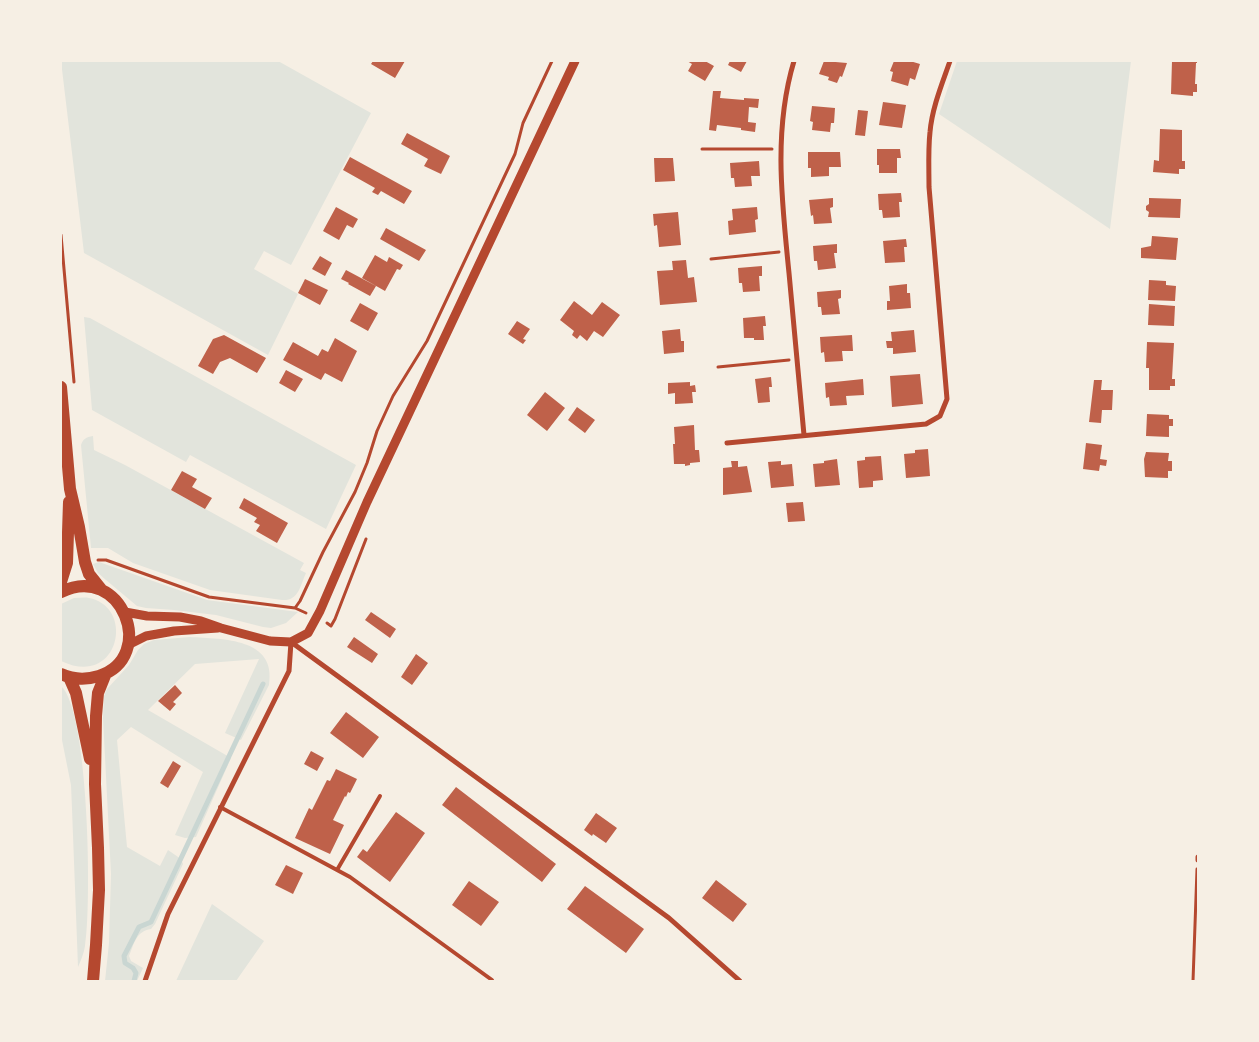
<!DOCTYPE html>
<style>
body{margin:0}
#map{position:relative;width:1259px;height:1042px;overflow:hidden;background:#f6efe4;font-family:"Nunito Sans",sans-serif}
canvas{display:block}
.frame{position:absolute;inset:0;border:62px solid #f6efe4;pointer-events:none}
</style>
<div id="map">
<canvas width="1259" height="1042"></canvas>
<div class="frame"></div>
</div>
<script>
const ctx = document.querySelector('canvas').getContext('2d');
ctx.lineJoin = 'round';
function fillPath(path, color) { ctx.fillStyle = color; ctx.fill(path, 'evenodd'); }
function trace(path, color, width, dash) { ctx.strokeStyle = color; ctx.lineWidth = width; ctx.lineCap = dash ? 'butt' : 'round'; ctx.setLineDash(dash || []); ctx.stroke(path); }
fillPath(new Path2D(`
 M61,61H278L371,113L291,265L264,251L254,269L298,294L268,355L84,253Z
 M957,61H1131L1110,229L939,114Z
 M84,317L90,318L356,465L326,529L190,455L186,462L92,410Z
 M93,436L94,450L125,465L304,563L300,570L306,573C300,586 299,601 282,600L210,590L133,563L108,548H91L81,445C83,439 86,437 93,436Z
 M99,562L207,600L298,612L286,623L271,628L263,627L216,615L174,610L146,608L137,606L106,580L98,573L93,564Z
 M74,598C79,598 85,597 89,598C136,607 119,689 61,661V604Z
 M190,637C223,639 277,638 269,685L241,740L225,733L259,659L195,664L148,710L231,758L196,837L185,838L175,835L203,772L131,727L117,740L127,847L160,866L168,850L181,859L183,864L155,924L151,929C136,931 134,944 129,956L131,961L143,968L137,981H105L109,943L111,874L103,718L104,696L107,689L129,665L138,650L144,644L154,640Z
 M61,686C89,711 92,905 85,946C84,953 81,960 78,967L72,809L71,785L61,735Z
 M212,904L264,941L236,981H176Z`), '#e2e4dc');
trace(new Path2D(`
 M134,981L136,973L133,968L125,963L124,956L139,927L151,922L263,684`), '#c9d6d2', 5);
fillPath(new Path2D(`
 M373,61H405L395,78L371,64Z
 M687,61H705L714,66L705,81L688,71L692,64Z
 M730,61H747L741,72L728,65Z
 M824,61L847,63L842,77L840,76L837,83L828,80L829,77L819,74Z
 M894,61H910L920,64L915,80L910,78L908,86L891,81L893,72L890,71Z
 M1172,61H1198V63H1196L1195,84H1198V92H1193V96L1171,94Z
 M713,91H721L720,98L744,100V98L759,99L758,108L749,107L748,122L756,123L755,132L741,130V128L717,125L716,131L709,130Z
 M883,102L906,105L902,128L879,125Z
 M812,106L835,108L834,123H831L830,132L812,130L813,122L810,121Z
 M858,110L868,111L865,136L855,135Z
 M1160,129L1182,130V161H1185V169H1179V174L1153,172L1154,160L1159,161Z
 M407,133L450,156L441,174L424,166L428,159L401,144Z
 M877,149H900L901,158H897V173H879V165H877Z
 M808,152H840L841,167H829V176L811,177V168H808Z
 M350,157L412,191L404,204L381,191L378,195L372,192L375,188L343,170Z
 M654,158H673L675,181L655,182Z
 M759,161L760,176H751L752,186L735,187L734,178H731L730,163Z
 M901,193L902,202H899L900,217L883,218L882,210H879L878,194Z
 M833,198V207L830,208L832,223L814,224L813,215L811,216L809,200Z
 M1149,198L1181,199L1180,218L1148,217L1149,212L1146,210V206L1149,204Z
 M336,207L358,219L353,228L347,225L339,240L323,231Z
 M757,207L758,219L755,220L756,232L729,235L728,221L733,220L732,209Z
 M678,212L681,245L659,247L657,225L654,226L653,214Z
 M386,228L426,250L419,261L380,239Z
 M1152,236L1178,238L1176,260L1141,258V248L1151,246Z
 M906,239L907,247H904L905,262L885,263L883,241Z
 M837,244V253H834L836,268L818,270L817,261H814L813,246Z
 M375,255L387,262L389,257L403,265L400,270L397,269L385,291L362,278Z
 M320,256L332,263L325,276L312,269Z
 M686,260L688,278L694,277L697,302L660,305L657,271L673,270L672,261Z
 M762,266V276H759L760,291L743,292L742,283H739L738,268Z
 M346,270L376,286L370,296L348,284L349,283L341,279Z
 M305,279L328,290L320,305L298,293Z
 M1149,280L1166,281V285L1176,286L1175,301L1148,300Z
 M907,284V293H910L911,308L887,310V301H890L889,286Z
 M841,290V298L838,299L840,314L822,315L821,307H818L817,292Z
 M574,301L592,315L602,302L620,315L603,337L594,331L587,341L580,335L577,339L572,335L574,331L560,320Z
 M360,303L378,313L368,331L350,321Z
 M1149,304L1175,306L1174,326L1148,325Z
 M765,316L766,326H763L764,340H754V338H744L743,318Z
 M517,321L530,329L523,339L526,340L523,344L508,334Z
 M680,329L681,341H684V352L664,354L662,331Z
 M914,330L916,352L893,354V348H887L886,341H892L891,332Z
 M224,335L266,358L257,373L230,358L220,362L213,374L198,366L213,339Z
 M852,335L853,351H842L843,361L825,362L824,352L821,353L820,337Z
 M335,338L357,351L342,382L325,373L321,380L283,360L293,342L318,356L322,349L328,352Z
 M1147,342L1174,343L1172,379H1175V386H1170V390H1149V368H1146Z
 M286,370L303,379L295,392L279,383Z
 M920,374L923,404L892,407L890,376Z
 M771,377L772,387H769L770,402L758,403L755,379Z
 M863,379L864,395L846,396L847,405L830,406L829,397L826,398L825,383Z
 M1094,380H1102L1101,390H1113L1112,410H1102L1101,423L1089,422Z
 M690,382V386L695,385L696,392H692L693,403L675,404V393L668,394V383Z
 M545,392L565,408L547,431L527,415Z
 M577,407L595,420L585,433L568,420Z
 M1147,414L1169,415V419H1173V426H1169V437L1146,436Z
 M694,425L695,450H699L700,462L690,463V465L685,466V464H674L673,444H675L674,427Z
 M1086,443L1102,445L1100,459L1107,460L1106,466L1100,465L1099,471L1083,469Z
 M928,449L930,476L906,478L904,454L915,453V450Z
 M1146,452L1169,453L1168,461H1172V471H1168V478L1145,477L1144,459Z
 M881,456L883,480L873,481V487L859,488L857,461L865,460V457Z
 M837,459L840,485L815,487L813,464L824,463V461Z
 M731,461H738V467L747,466L752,492L723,495V468L732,467Z
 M781,461V465L792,464L794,486L771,488L768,462Z
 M182,471L197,479L192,487L212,498L205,509L171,490Z
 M244,498L288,523L277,543L256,531L260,525L254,522L257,518L239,508Z
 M803,502L805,521L788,522L786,503Z
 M371,612L396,629L390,638L365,620Z
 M354,637L378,654L372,663L347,647Z
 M416,654L428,663L412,685L401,677Z
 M175,685L182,693L173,702L176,704L170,711L158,701Z
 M346,712L379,737L363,758L330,733Z
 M311,751L324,758L317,771L304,764Z
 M173,761L181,766L168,788L160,783Z
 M336,769L357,779L350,793L348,792L346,797L345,796L333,820L344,825L330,854L295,838L309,808L312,810L327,780L330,781Z
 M456,787L556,864L542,882L442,805Z
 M396,812L425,833L390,882L357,857L363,849L367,852Z
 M596,813L617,828L606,843L593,834L592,836L584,830Z
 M286,865L303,873L293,894L275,885Z
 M716,880L747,904L733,922L702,898Z
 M469,881L499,902L481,926L452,905Z
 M585,886L644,929L626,953L567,909Z`), '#bf614a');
trace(new Path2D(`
 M702,149H772
 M61,235L74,382
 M711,259L779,252
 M718,367L789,360
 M98,560H106L209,597L295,608L300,601L323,552L355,492L367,463L377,431L393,396L427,341L515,154L523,123L552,61
 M295,608L306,613
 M327,623L331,626L335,619L366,539
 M1193,981L1197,869`), '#b5482f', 3);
trace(new Path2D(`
 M220,807L350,877L492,980
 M337,870L380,796`), '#b5482f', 4);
trace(new Path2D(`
 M794,61C773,131 782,202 789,273C794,327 799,381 804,435
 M727,443L926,424L940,416L947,399L929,187C929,169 928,150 930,132C932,108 942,84 950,61
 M291,642L669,918L740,981
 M1198,860V857
 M145,981L168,914L289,671L291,642`), '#b5482f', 5);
trace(new Path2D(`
 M125,612L147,616L180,617L201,621L221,628L270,641L291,642L308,633L320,611L367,502L575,61
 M128,645L146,636L174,631L218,628`), '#b5482f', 9);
trace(new Path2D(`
 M61,387L70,489L79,527L85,562L89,574L101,589
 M61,582L67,563L69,502
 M61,592C122,562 158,657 99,676C86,680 74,680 61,674
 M69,677L76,693L90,759
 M93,981L96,945L99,890L98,848L95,784L96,716L98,693L106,673`), '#b5482f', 12);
</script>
